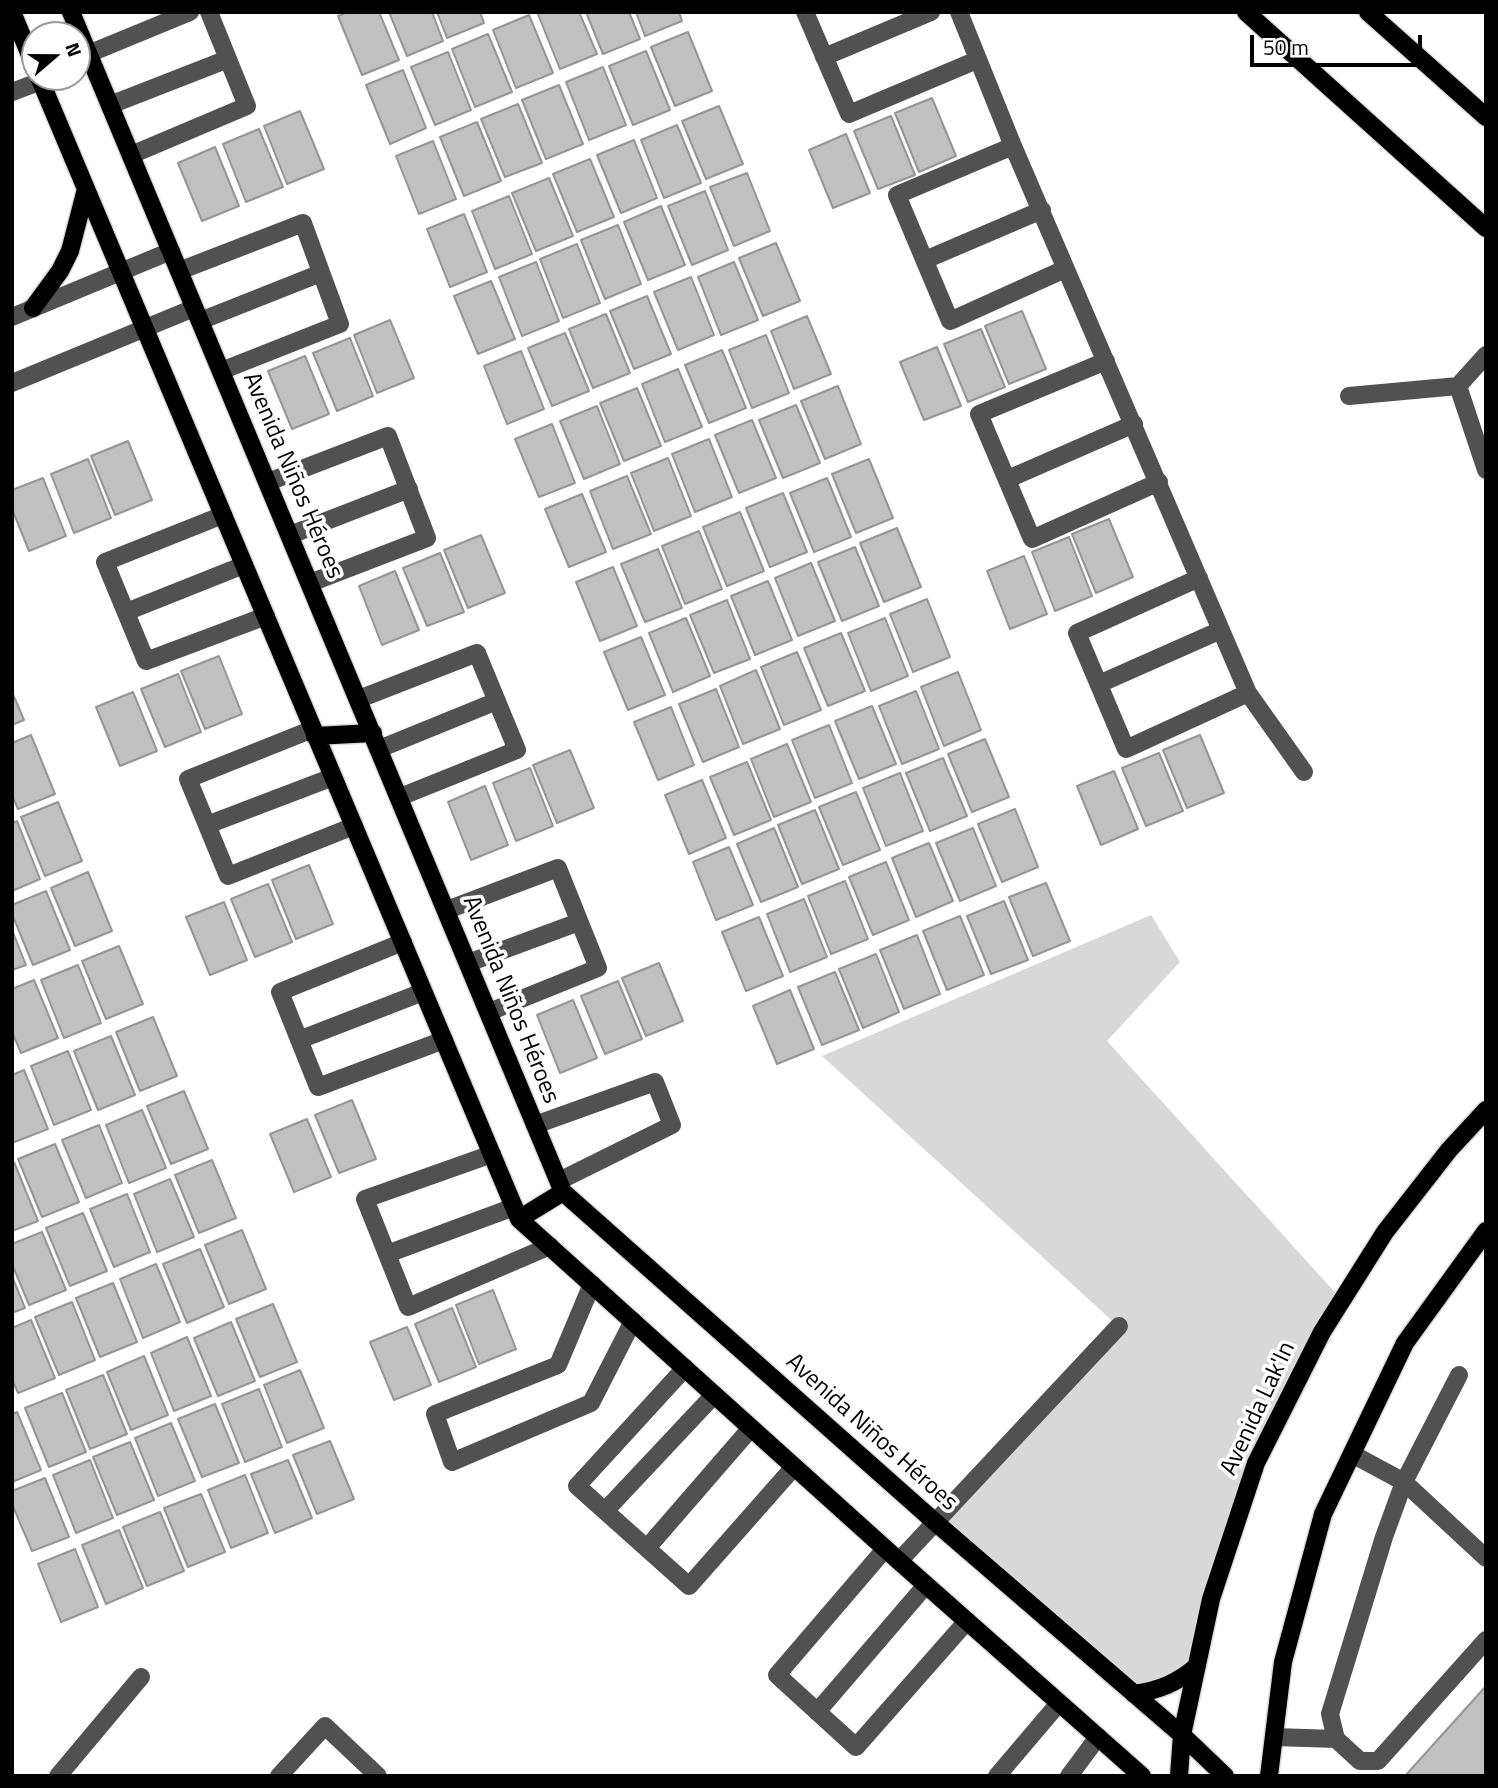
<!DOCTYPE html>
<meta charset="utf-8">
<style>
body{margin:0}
#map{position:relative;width:1498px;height:1788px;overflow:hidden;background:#fff;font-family:"Titillium Web",sans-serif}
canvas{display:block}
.frame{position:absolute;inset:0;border:14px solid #000;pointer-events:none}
.north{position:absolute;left:21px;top:21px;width:70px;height:70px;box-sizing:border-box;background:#fff;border:2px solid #999;border-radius:50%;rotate:70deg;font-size:19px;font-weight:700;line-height:28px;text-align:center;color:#000}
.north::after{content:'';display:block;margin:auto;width:24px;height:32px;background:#000;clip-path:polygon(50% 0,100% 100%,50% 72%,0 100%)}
.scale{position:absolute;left:1250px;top:35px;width:172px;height:32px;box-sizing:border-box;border:4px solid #000;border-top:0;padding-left:9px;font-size:21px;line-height:24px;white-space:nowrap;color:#000;-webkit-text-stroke:5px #fff;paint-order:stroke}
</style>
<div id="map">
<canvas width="1498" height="1788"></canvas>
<div class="frame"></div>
<div class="north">N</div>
<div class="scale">50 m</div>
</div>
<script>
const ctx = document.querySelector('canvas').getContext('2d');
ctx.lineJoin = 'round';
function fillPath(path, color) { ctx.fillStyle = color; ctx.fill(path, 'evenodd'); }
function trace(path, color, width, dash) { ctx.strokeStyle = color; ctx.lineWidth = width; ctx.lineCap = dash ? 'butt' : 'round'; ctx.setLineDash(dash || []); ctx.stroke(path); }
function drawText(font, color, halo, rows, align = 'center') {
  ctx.font = font + ' "Titillium Web",sans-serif'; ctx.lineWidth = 7; ctx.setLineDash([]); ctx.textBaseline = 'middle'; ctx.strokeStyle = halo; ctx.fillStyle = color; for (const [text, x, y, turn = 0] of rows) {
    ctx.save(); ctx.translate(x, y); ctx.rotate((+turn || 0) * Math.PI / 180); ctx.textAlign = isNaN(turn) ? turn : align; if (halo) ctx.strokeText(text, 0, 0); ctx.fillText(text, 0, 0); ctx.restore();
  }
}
fillPath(new Path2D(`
 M1151,915L1180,962L1107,1041L1342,1300L1281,1413L1197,1666L1131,1691L935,1522L1118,1326L822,1056Z`), '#d8d8d8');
const building = new Path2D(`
 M348,12H379L399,60L362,75L338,16Z
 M389,12H432L443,41L407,56Z
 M437,12H480L484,23L447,38Z
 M537,12H579L597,54L560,69Z
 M586,12H629L640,39L603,54Z
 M636,12H679L682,21L645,36Z
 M529,15L553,73L516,88L493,30Z
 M688,32L712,91L675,106L651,47Z
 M488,34L512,92L475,107L452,49Z
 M646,51L670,110L633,125L609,66Z
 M448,52L471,110L435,125L411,67Z
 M603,67L626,125L589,140L566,82Z
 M403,70L426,128L390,144L366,85Z
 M559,85L583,144L546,159L522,100Z
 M932,98L956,156L919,172L895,113Z
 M518,104L542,163L505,177L481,119Z
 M719,106L743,164L706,179L682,121Z
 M300,111L324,169L287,184L264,126Z
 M891,116L915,175L878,189L854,131Z
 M477,122L501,181L464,196L440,137Z
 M677,125L701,183L664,198L641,140Z
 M259,129L283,187L246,202L223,144Z
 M846,134L870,193L833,208L809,150Z
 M634,140L657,198L621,213L597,155Z
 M433,141L456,199L419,214L396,156Z
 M215,147L239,206L202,221L178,163Z
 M590,159L614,217L577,232L553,174Z
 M747,173L770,231L734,246L710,187Z
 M549,178L573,236L536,251L512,193Z
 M705,191L728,250L692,265L668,206Z
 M509,196L532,254L495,269L472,211Z
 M661,206L685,265L648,280L624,222Z
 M464,214L487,272L450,287L427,229Z
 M618,225L641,284L605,299L581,240Z
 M776,243L800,301L763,316L739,258Z
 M577,244L600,303L563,318L540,259Z
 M536,262L559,321L522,336L499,277Z
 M734,262L758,320L721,335L698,277Z
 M691,277L714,335L678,350L654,292Z
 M491,281L515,339L478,354L454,296Z
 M647,296L671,354L634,369L610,311Z
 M1022,311L1046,369L1009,384L985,326Z
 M606,314L630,373L593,388L569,329Z
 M807,316L831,374L794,389L771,331Z
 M390,320L414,378L377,393L354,335Z
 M981,329L1005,387L968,402L944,344Z
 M565,333L589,391L552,406L528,348Z
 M766,335L789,393L752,408L729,350Z
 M350,338L373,396L337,411L313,353Z
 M937,347L961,406L924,420L900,362Z
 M722,350L746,408L709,423L685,365Z
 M521,351L544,409L507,424L484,366Z
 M305,356L329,414L292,429L268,371Z
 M678,369L702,427L665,442L642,384Z
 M838,386L861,444L825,459L801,401Z
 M637,388L661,446L624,461L600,403Z
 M796,405L820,463L783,478L759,420Z
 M597,406L620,464L584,479L560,421Z
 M752,420L776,478L739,493L715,435Z
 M552,424L575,483L539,497L515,439Z
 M709,439L732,497L695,512L672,454Z
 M128,441L152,500L115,515L91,456Z
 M668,458L691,516L654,531L631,473Z
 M88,459L111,518L74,533L51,474Z
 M869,459L893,518L856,533L832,474Z
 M627,476L651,534L613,549L590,491Z
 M43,478L66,536L29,551L12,509V490Z
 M827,478L851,537L814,552L790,493Z
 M783,493L807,552L770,567L746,508Z
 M582,494L606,552L569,567L545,509Z
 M740,512L764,571L727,586L703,527Z
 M1109,519L1133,577L1096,593L1072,534Z
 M897,528L921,587L884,602L860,543Z
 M699,531L722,589L685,604L662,546Z
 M481,535L505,593L468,608L444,550Z
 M1069,537L1092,596L1055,611L1032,552Z
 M855,547L879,606L842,621L818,562Z
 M658,549L682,608L645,622L621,564Z
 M440,553L464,612L427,626L403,568Z
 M1024,556L1047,614L1010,629L987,571Z
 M811,563L835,621L798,636L775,578Z
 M613,567L637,626L600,641L576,582Z
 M395,571L419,630L382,645L359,586Z
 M768,581L792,640L755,655L731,596Z
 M927,599L950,657L913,672L890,614Z
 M727,600L750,659L714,673L690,615Z
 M686,618L710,676L673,692L649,633Z
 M885,618L908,676L871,691L848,633Z
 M841,633L865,691L828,706L804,648Z
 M641,637L665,695L628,710L604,652Z
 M797,652L821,710L784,725L761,667Z
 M219,656L242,714L205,729L181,671Z
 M756,670L780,729L743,744L720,686Z
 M958,672L981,730L944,746L921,687Z
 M178,674L201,732L165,747L141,689Z
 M716,689L739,747L703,762L679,704Z
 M916,691L939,749L902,764L879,706Z
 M12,692L24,720L12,725Z
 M133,692L157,751L120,766L96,707Z
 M872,706L896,764L859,779L835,721Z
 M671,707L694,765L658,780L634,722Z
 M829,725L852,783L815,798L792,740Z
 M31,735L55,794L18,809L12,795V743Z
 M1200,735L1224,793L1187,808L1163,750Z
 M985,739L1009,797L972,812L948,754Z
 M787,744L811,802L774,817L751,759Z
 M570,750L594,808L557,823L533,765Z
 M1159,753L1183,811L1146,826L1122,768Z
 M943,758L967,816L930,831L906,773Z
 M747,762L771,820L734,835L710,777Z
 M530,768L553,826L516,841L493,783Z
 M1114,771L1138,829L1101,845L1077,786Z
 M900,773L923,831L886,846L863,788Z
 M702,780L726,838L689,854L665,795Z
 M485,786L508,845L471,860L448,802Z
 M856,792L880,850L843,865L819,807Z
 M58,802L82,861L45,876L21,817Z
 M1015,809L1038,867L1002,882L978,824Z
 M815,810L839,869L802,884L778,825Z
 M17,821L40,879L12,891V823Z
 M774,828L798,887L761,902L737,844Z
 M973,828L996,886L960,901L936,843Z
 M929,843L953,901L916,917L892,858Z
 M729,847L753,905L716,920L693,862Z
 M886,862L909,920L873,935L849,877Z
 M309,865L333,924L296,939L272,880Z
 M88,872L112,931L75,946L51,888Z
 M845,881L868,939L831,954L808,896Z
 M1046,883L1070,941L1033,956L1009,897Z
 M268,884L292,942L255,957L231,899Z
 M46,891L70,950L33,965L12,914V905Z
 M804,899L827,957L790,972L767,914Z
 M1004,901L1028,960L991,974L967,916Z
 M224,902L247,960L210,975L186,917Z
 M960,916L984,975L947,990L923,931Z
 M759,917L783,976L746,991L722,932Z
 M12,930L26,965L12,970Z
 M917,935L940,994L904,1009L880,950Z
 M119,946L143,1004L106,1019L82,961Z
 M876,954L899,1012L863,1028L839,969Z
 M659,963L683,1021L646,1036L622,978Z
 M78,965L101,1023L64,1038L41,980Z
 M835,972L859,1030L822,1045L798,987Z
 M34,980L58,1038L21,1053L12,1032V989Z
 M618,981L642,1039L605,1054L581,996Z
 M790,990L814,1049L777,1064L753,1006Z
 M573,1000L597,1058L560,1073L537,1015Z
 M153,1017L177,1076L140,1091L116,1032Z
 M111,1036L135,1095L98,1110L74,1051Z
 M68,1051L91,1110L54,1125L31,1066Z
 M24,1070L48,1129L12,1143V1075Z
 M184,1091L208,1149L171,1164L147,1106Z
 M352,1100L376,1159L339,1173L315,1115Z
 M142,1110L166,1168L129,1183L106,1125Z
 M307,1119L331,1177L294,1192L270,1134Z
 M99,1125L122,1183L86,1198L62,1140Z
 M55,1144L79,1202L42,1217L18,1159Z
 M212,1160L236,1218L199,1233L175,1175Z
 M14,1162L38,1221L12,1231V1163Z
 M170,1179L194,1237L157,1252L134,1194Z
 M127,1194L150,1252L114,1267L90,1209Z
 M83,1213L107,1271L70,1286L46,1228Z
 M242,1230L266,1289L229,1304L205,1245Z
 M42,1232L66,1290L29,1305L12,1264V1244Z
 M200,1249L224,1307L187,1323L163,1264Z
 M156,1264L180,1322L143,1338L120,1279Z
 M12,1276L25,1308L12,1313Z
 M113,1283L137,1342L100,1357L76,1298Z
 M493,1290L516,1349L479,1364L456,1305Z
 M72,1302L95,1360L59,1375L35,1317Z
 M273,1304L297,1362L260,1377L236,1319Z
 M452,1308L476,1367L439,1382L415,1324Z
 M31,1320L55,1378L18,1393L12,1379V1328Z
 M231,1322L255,1381L218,1396L194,1338Z
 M407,1327L431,1385L394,1400L370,1342Z
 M187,1337L211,1396L174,1411L151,1353Z
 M144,1356L168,1415L131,1430L107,1372Z
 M300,1370L324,1428L287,1443L264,1385Z
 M103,1375L127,1434L90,1449L66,1390Z
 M259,1389L282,1447L245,1462L222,1404Z
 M62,1393L86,1452L49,1467L25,1408Z
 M215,1404L239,1463L202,1477L178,1419Z
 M17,1412L41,1470L12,1482V1414Z
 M171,1423L195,1481L158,1496L135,1438Z
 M330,1441L354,1499L317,1514L293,1455Z
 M130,1442L154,1500L117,1515L93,1457Z
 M90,1460L113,1518L76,1533L53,1475Z
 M288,1460L312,1518L275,1533L251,1474Z
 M245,1475L268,1533L231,1548L208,1490Z
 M45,1478L69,1537L32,1551L12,1504V1491Z
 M201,1494L225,1552L188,1567L164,1508Z
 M160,1512L184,1571L147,1586L123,1527Z
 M119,1530L143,1588L106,1604L82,1545Z
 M75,1549L98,1607L61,1622L38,1564Z
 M1486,1686V1776H1405Z`);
fillPath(building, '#c0c0c0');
trace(building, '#959595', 2);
const major = new Path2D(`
 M12,12L35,67
 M71,12L563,1192L935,1522L1182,1735L1225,1776
 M1246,12L1486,228
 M1368,12L1486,117
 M39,77L519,1219L899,1561L1142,1776
 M33,308L60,271L70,251L86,189
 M315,736L373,733
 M519,1219L563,1192
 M1134,1694C1160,1690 1177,1683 1197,1666
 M1179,1776L1182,1735L1211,1599L1256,1463L1322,1332L1385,1232L1449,1150L1486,1110
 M1269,1776L1283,1662L1323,1514L1405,1343L1486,1231`);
trace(major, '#dbdbdb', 21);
trace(new Path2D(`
 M805,12L849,114L977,60
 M959,12L1013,146L1248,693L1304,772
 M88,54L190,12
 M824,57L931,12
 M12,92L41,81
 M110,105L228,59
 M1013,146L897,195L950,321L1065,269
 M131,155L247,106L209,12
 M925,260L1042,210
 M179,271L303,223L340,324L221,371
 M12,317L171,251
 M200,321L321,273
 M1106,361L979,414L1032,539L1159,482
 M12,383L194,308
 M1458,386L1486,470
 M1349,396L1458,386L1486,355
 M1008,479L1134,424
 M268,482L388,436L427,538L310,583
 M223,515L105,562L146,661L266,616
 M290,535L409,489
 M1199,578L1077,633L1126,749L1248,693
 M126,612L244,565
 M1099,684L1221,630
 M359,699L477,653L517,750L400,797
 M313,729L188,779L228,876L354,826
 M379,749L497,701
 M207,825L333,777
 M447,910L558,868L598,968L489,1012
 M403,942L280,992L318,1087L444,1040
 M468,963L579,922
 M299,1040L423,992
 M535,1125L655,1082L672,1125L559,1181
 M492,1154L365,1199L408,1307L550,1246
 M387,1254L514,1207
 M592,1284L558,1365L435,1414L452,1462L591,1403L633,1321
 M685,1368L577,1486L689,1586L794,1467
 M1459,1375L1404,1482L1384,1537L1330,1714L1336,1739L1360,1761H1378L1486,1640
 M1352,1454L1404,1482L1486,1558
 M605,1511L714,1395
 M647,1548L751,1428
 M885,1549L777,1675L856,1747L967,1621
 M899,1561L1119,1326
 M817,1712L926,1585
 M1274,1737L1336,1739
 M58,1776L141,1677
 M279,1776L325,1726L378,1776
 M997,1776L1059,1703
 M1069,1776L1098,1737`), '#515151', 18);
trace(major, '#000', 18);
drawText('24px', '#000', '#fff', [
 ["Avenida Niños Héroes",292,476,67],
 ["Avenida Niños Héroes",510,1000,68],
 ["Avenida Lak'In",1259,1409,-65],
 ["Avenida Niños Héroes",871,1433,42]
]);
</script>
